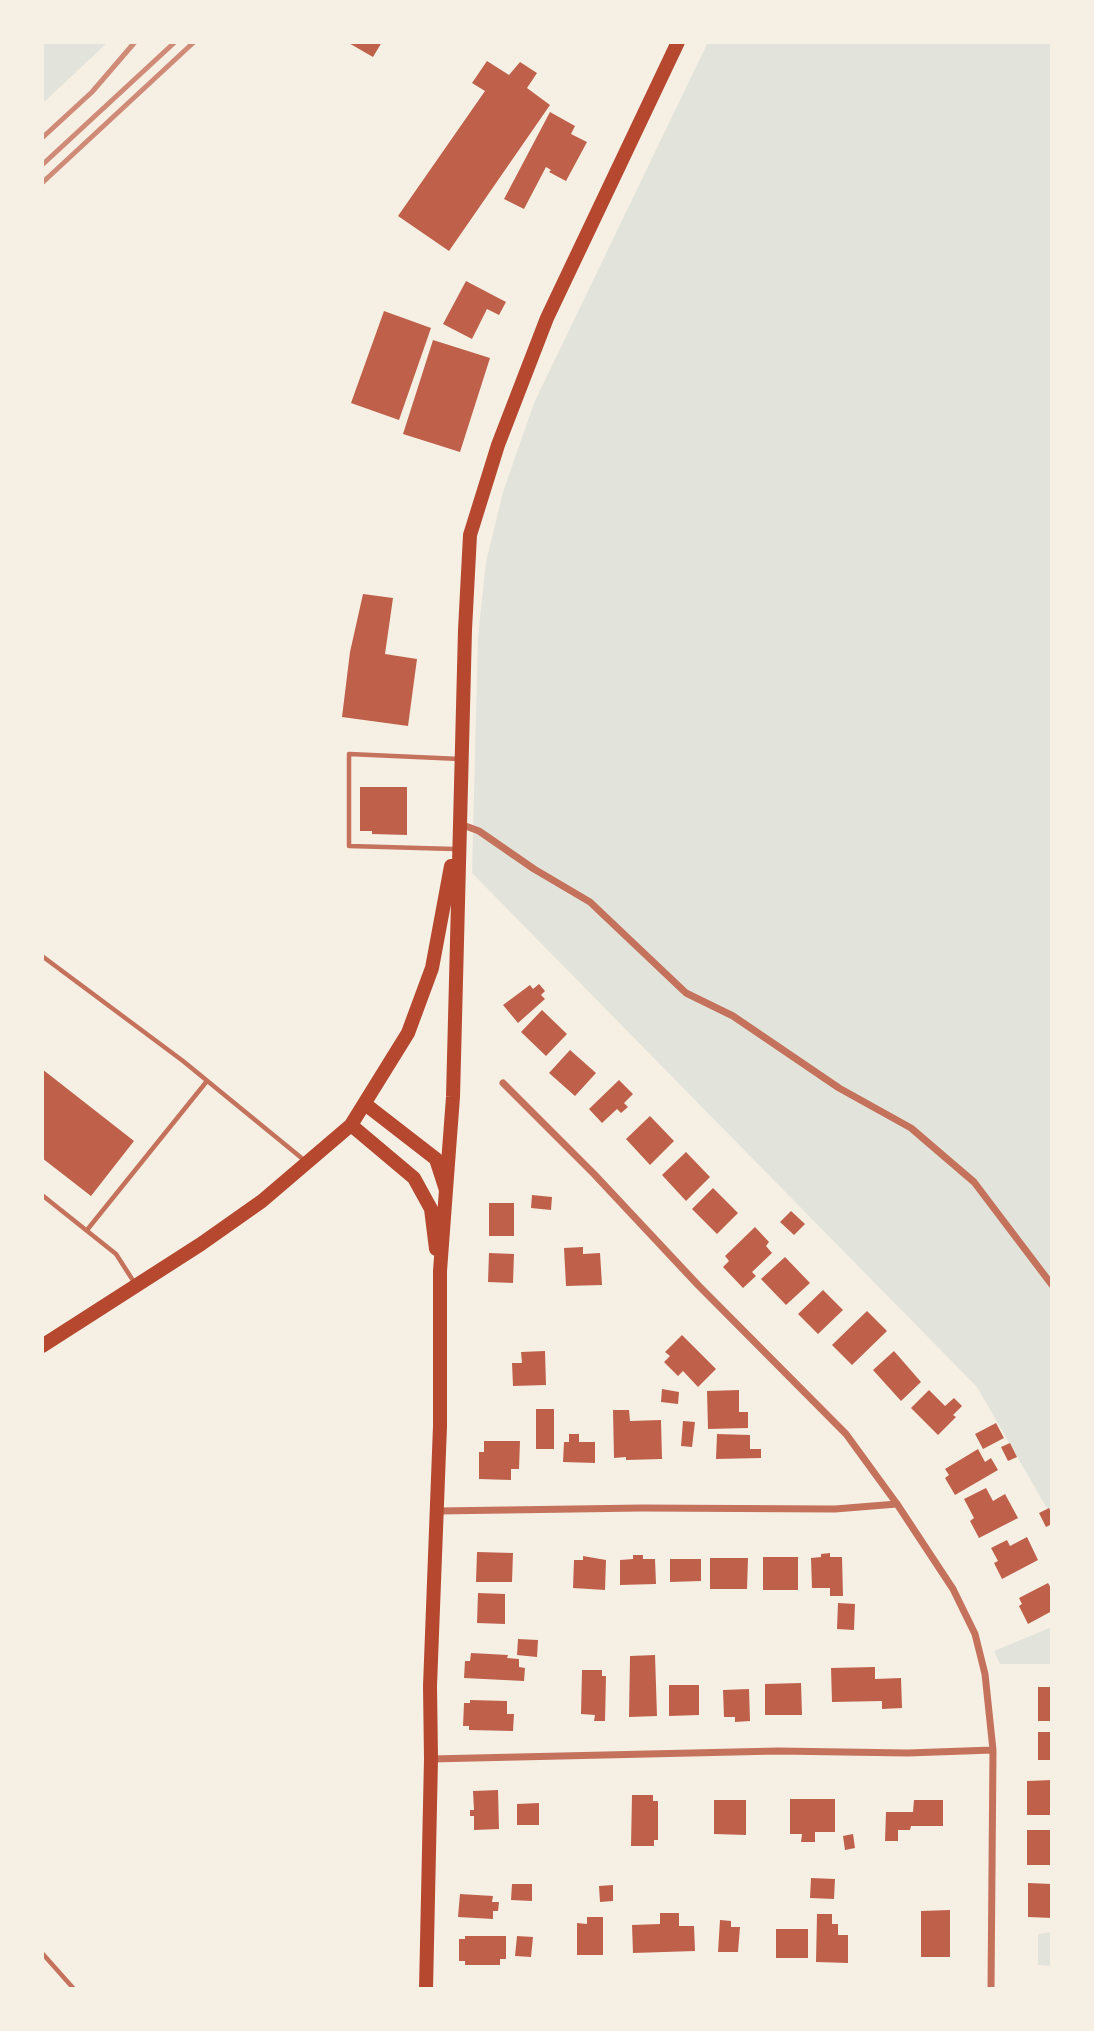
<!DOCTYPE html>
<style>
body{margin:0}
#map{position:relative;width:1094px;height:2031px;overflow:hidden;background:#f6efe4;font-family:Raleway,sans-serif}
canvas{display:block}
.frame{position:absolute;inset:0;border:44px solid #f6efe4;pointer-events:none}
</style>
<div id="map">
<canvas width="1094" height="2031"></canvas>
<div class="frame"></div>
</div>
<script>
const ctx = document.querySelector('canvas').getContext('2d');
ctx.lineJoin = 'round';
function fillPath(path, color) { ctx.fillStyle = color; ctx.fill(path, 'evenodd'); }
function trace(path, color, width, dash) { ctx.strokeStyle = color; ctx.lineWidth = width; ctx.lineCap = dash ? 'butt' : 'round'; ctx.setLineDash(dash || []); ctx.stroke(path); }
fillPath(new Path2D(`
 M42,42H108L42,104Z
 M708,42H1052V1517L977,1387L472,873L478,637L486,562L503,492L534,403Z
 M1052,1627V1664H1000L994,1651Z
 M1052,1932V1966L1038,1965V1934Z`), '#e2e4dc');
fillPath(new Path2D(`
 M347,42H382L373,57Z
 M487,61L509,75L520,62L537,73L527,88L550,105L449,251L398,216L485,91L472,83Z
 M550,112L575,126L571,134L587,142L566,181L549,172L551,170L546,167L524,209L504,199Z
 M466,281L506,302L499,315L487,309L472,339L443,324Z
 M384,311L431,328L399,420L351,403Z
 M433,340L490,358L460,452L403,434Z
 M363,594L393,598L385,654L417,659L408,726L342,717L350,652Z
 M360,787H407V835L372,834V831H360Z
 M539,984L545,991L541,995L545,999L518,1023L503,1005L530,985L533,989Z
 M542,1010L567,1034L546,1056L521,1032Z
 M570,1050L596,1073L575,1096L549,1073Z
 M42,1069L134,1141L91,1196L42,1158Z
 M619,1080L633,1094L624,1103L628,1107L621,1113L617,1109L602,1123L589,1109Z
 M650,1116L674,1141L650,1165L626,1139Z
 M686,1152L710,1177L686,1201L662,1175Z
 M713,1188L738,1213L717,1234L692,1209Z
 M532,1195L552,1197L551,1210L531,1208Z
 M489,1203H514V1236H489Z
 M791,1211L805,1224L794,1235L780,1222Z
 M755,1227L769,1242L766,1246L772,1253L752,1272L756,1276L743,1288L723,1267L729,1261L725,1256Z
 M583,1247V1254L600,1253L602,1285L566,1286L564,1248Z
 M489,1253L514,1254L513,1283L488,1282Z
 M785,1257L810,1283L786,1305L761,1279Z
 M823,1290L843,1310L818,1334L798,1314Z
 M867,1311L887,1331L852,1365L832,1345Z
 M682,1335L716,1369L698,1387L683,1371L678,1376L664,1362L670,1356L665,1352Z
 M545,1351L546,1385L513,1386L512,1363H522L521,1352Z
 M894,1351L921,1382L901,1401L873,1370Z
 M662,1389L679,1392L678,1404L661,1402Z
 M739,1390V1412H748V1428L708,1429L707,1391Z
 M929,1390L945,1406L954,1398L962,1406L953,1415L956,1417L938,1435L911,1408Z
 M536,1409H554V1449H536Z
 M613,1410H629L630,1421L661,1420L662,1459L626,1460V1457L614,1458Z
 M683,1421L695,1422L692,1447L681,1446Z
 M996,1423L1004,1438L983,1449L975,1434Z
 M569,1434H579V1442H595V1463L563,1462L564,1442H569Z
 M717,1434L750,1435V1449H761V1458L716,1459Z
 M484,1441H520L519,1469H511V1480L479,1479V1452H484Z
 M1010,1443L1017,1457L1008,1461L1001,1447Z
 M978,1449L985,1462L991,1458L998,1470L955,1495L945,1478L949,1475L945,1469Z
 M986,1488L993,1501L1005,1494L1018,1518L979,1538L970,1521L974,1518L964,1499Z
 M1049,1508L1052,1514V1524L1046,1527L1039,1513Z
 M1027,1537L1038,1560L1002,1579L994,1563L998,1561L991,1548L1007,1540L1010,1546Z
 M477,1552L513,1553L512,1582H476Z
 M830,1553V1557H842L843,1596H830V1588H812L811,1558L821,1557V1554Z
 M633,1555H643V1559H655L656,1584L620,1585V1560L633,1559Z
 M583,1556L606,1560L605,1590L573,1588L574,1560H583Z
 M763,1557H798V1590H763Z
 M710,1558H748L747,1589H710Z
 M670,1559H701V1581L670,1582Z
 M1048,1583L1052,1590V1611L1028,1624L1019,1606L1022,1604L1019,1598Z
 M478,1593L505,1594V1624L477,1623Z
 M838,1603L855,1604L854,1630L837,1629Z
 M518,1639L538,1640L537,1657L517,1655Z
 M471,1653L508,1655L507,1658L519,1659V1667L525,1668L524,1681L464,1678L465,1661H470Z
 M655,1655L657,1716L629,1717L630,1656Z
 M875,1667V1679L901,1678L902,1708L882,1709V1701L832,1702L831,1668Z
 M582,1670H602V1676H606L605,1721H594L595,1715L581,1714Z
 M801,1683L802,1715H765V1684Z
 M669,1685H699V1715L669,1716Z
 M1038,1687H1052V1721H1038Z
 M749,1689L750,1721L735,1722V1717H724L723,1690Z
 M470,1700L507,1701V1714H514L513,1731L469,1730V1726H463L464,1703H470Z
 M1038,1732H1052V1760H1038Z
 M1052,1780V1815H1027V1781Z
 M498,1790L499,1829L474,1830V1816H470V1810H474L473,1791Z
 M632,1795H653V1801H658V1840H654V1846H631Z
 M790,1799H835V1832H815V1842H801L802,1834H790Z
 M714,1800H746V1835L714,1834Z
 M914,1800H943V1826H911L910,1830H898V1841H885L886,1812H913Z
 M539,1803V1825H517V1804Z
 M1027,1830H1052V1865H1027Z
 M853,1834L855,1848L845,1850L843,1836Z
 M811,1878L835,1879L834,1899L810,1898Z
 M1028,1883L1052,1884V1918L1028,1917Z
 M512,1884H532V1901L511,1900Z
 M613,1885V1901L600,1902L599,1886Z
 M460,1894L493,1896L492,1902H499L498,1911H493V1919L458,1917Z
 M950,1910V1957H921V1911Z
 M660,1913H679V1926H694L695,1951L633,1953L632,1925L660,1924Z
 M817,1914H832V1924H838V1935H848V1963L816,1962Z
 M587,1917H603V1955H577V1923L587,1924Z
 M720,1920L731,1921V1927H740L738,1952H718Z
 M776,1929H808V1958H776Z
 M465,1936H506V1959H500V1965H465V1961H459V1939H465Z
 M517,1936L533,1937L531,1957L515,1956Z`), '#bf614a');
trace(new Path2D(`
 M454,849L349,846V754L460,759
 M42,956L183,1061L304,1160
 M42,1195L116,1254L134,1282
 M87,1230L207,1081
 M42,1953L74,1989`), '#c5725c', 4.5);
trace(new Path2D(`
 M460,824L479,831L534,869L590,902L686,993L733,1016L839,1088L911,1128L974,1182L1052,1285
 M503,1083L594,1174L698,1285L846,1434L897,1504L953,1589L975,1634L985,1674L993,1750L991,1989
 M438,1511L642,1508L835,1509L897,1504
 M431,1759L778,1751L908,1753L993,1750`), '#c5725c', 7);
trace(new Path2D(`
 M365,1104L436,1159L446,1190L440,1271V1426L430,1686L431,1759L426,1989
 M351,1125L414,1178L431,1209L436,1249
 M446,1190L453,1097L465,630L470,535L498,445L547,318L678,42
 M42,1346L201,1244L262,1201L351,1125L408,1033L432,968L451,866`), '#b5482f', 14);
trace(new Path2D(`
 M42,138L92,92L135,42
 M42,165L175,42
 M42,183L194,42`), '#cf8b77', 5);
</script>
